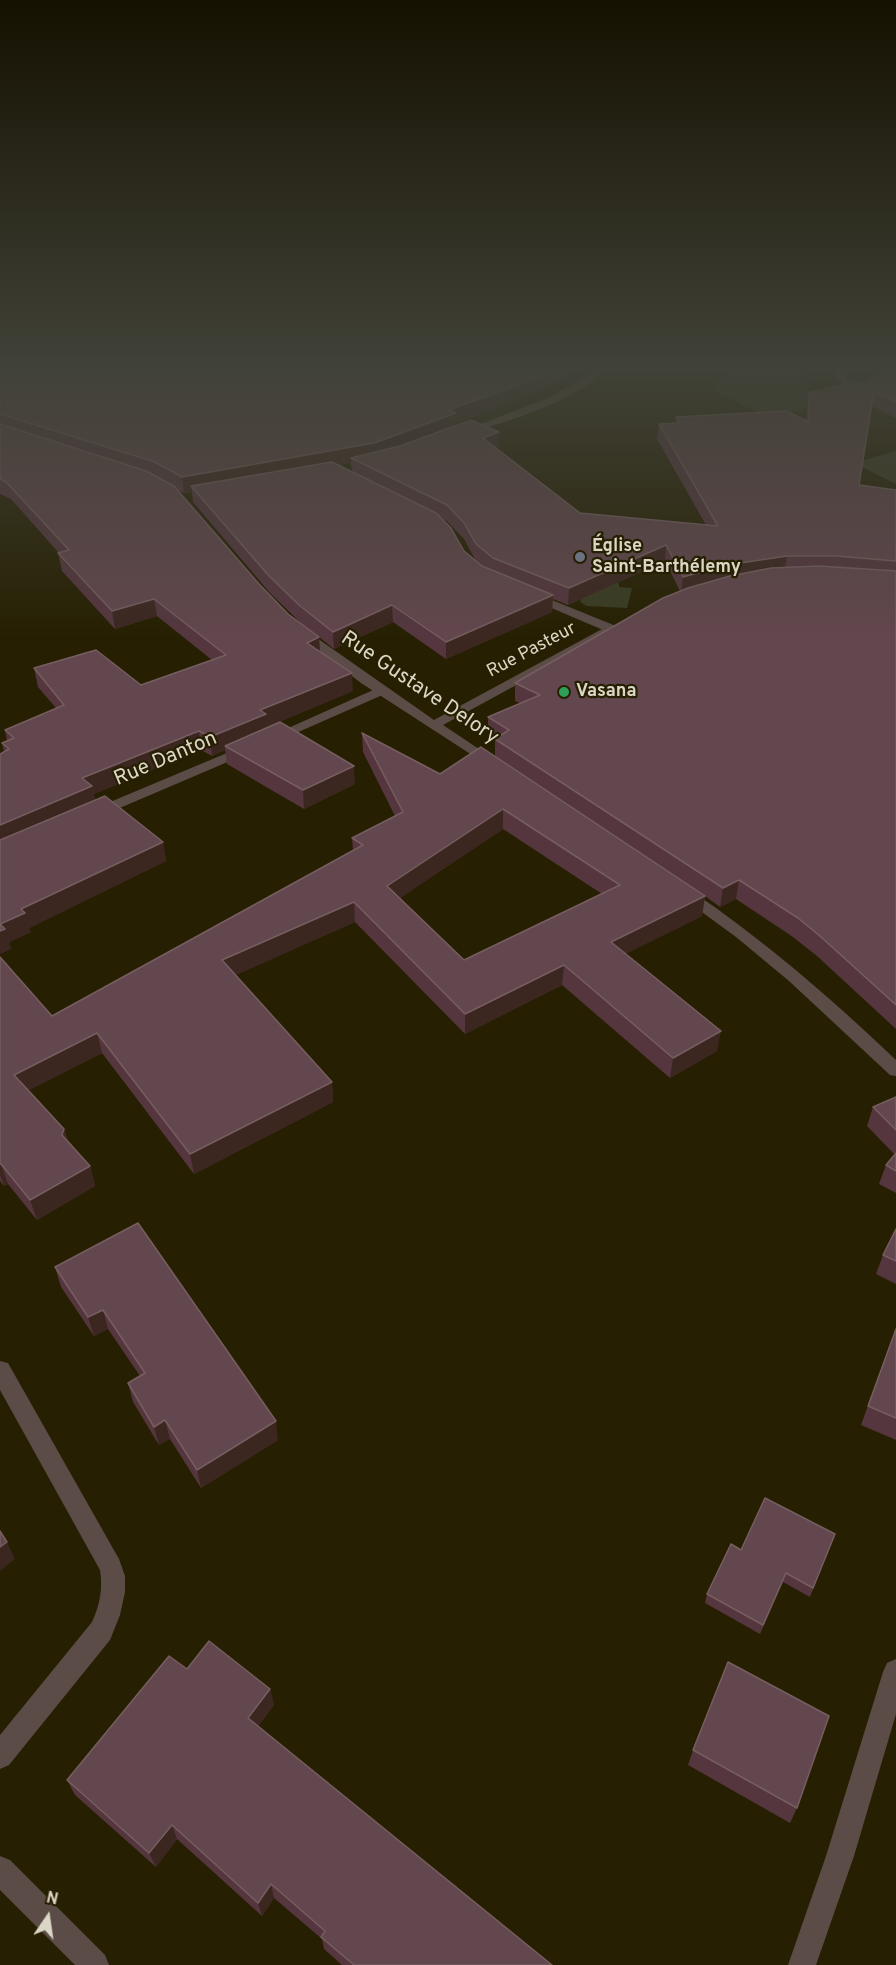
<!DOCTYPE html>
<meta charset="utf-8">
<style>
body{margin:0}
#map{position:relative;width:896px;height:1965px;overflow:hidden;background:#261f01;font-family:Overpass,sans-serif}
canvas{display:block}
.north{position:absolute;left:18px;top:1887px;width:60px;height:60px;-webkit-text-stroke:4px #261f01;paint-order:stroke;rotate:13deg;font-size:16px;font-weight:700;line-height:24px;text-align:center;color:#dbd7c6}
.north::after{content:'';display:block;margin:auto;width:21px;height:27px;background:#dbd7c6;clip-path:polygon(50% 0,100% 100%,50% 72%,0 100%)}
</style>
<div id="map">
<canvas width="896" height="1965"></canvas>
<div class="north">N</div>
</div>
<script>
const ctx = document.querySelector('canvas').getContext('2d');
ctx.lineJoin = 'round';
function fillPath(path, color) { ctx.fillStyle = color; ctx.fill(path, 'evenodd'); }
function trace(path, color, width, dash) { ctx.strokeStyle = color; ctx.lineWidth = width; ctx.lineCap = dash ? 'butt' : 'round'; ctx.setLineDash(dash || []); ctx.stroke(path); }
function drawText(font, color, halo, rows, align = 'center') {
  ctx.font = font + ' Overpass,sans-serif'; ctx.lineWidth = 4.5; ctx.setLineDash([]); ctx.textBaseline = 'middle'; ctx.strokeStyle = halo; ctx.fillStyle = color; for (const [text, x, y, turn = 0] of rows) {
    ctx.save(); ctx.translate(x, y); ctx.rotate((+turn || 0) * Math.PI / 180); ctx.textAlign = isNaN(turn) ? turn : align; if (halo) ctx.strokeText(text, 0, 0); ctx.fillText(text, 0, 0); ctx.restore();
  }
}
fillPath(new Path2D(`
 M731,371H816L793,378L810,386L805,389L836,400L769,418L712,390Z
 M896,451V484L854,463Z
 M588,580L619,583V587L632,588L627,608L587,606L580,602Z`), '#3a3b21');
fillPath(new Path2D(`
 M595,371H605C569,405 511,419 465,435L457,433L548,398Z
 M834,371H843L849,383L865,392V396C849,397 840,384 834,371Z
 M532,592L616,626L618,629L616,632H608L528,598V594Z
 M382,686L388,690L387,693L278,741H268L266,738Z
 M246,745L253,749L251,752L101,816L96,817L89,813L91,810Z
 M0,1361L8,1363L119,1559L125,1576V1592L120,1615L110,1640L9,1765L0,1769V1735L92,1622C100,1605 103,1588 100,1570L0,1390Z
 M896,1659V1714L854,1856L816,1965H788L826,1856L883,1672L887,1663Z
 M0,1856L10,1860L105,1955L109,1965H75L0,1890Z`), '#5c4c48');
fillPath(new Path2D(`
 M604,628L608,629V635L443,725L497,761L499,764L492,768L361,683L297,634L299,631H307L434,720Z
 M685,888L690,890C764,940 831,998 896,1060V1076L890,1075L789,981L736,937L680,896L677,893L680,890Z`), '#5c4c48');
fillPath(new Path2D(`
 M0,371H577L528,397L456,423V426L499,432L498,447L496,448L580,513L706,525L657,439L659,424L676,423V417L806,421L807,408L809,393L868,384L896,371V418L871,406L859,485L896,490V1029L817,956L793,937L736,899L720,907L705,896L702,916L625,954L717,1051L670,1078L562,985L465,1034L355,922L235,975L332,1082L333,1102L194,1174L102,1053L29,1090L64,1129L68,1141L90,1166L95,1186L37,1220L8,1184L4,1186L0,1181V957L52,1016L353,850L352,838L395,816L363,752L362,733L440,774L495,757V740L488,734V717L520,703L515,701V683L680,591L665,561L568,605L553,599L552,612L446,659L393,622L334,649L319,637L320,652L353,691L267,727V728L355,784L304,809L227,764L225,750L212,756L201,750L94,794L95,800L163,842L166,861L29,928L31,932L9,942L11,949L0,954L4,752L2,743L7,741L5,730L56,708L38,687L34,668L141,685L212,660L157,616L115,629L62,571L58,553H59L11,499L0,494ZM351,463L352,471L339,465ZM177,490L184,493L192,492L193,502L270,593L300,622L312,632L288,614L259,584ZM442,519L447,521L464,539L476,561L464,551ZM503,829L602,894L464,960L400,898Z
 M896,1097V1193L879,1184L886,1165L895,1155L867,1126L873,1107Z
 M896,1229V1284L876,1274L883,1255Z
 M55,1267L278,1440L201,1488L170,1439L159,1445L133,1402L128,1383L140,1376L108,1329L94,1336L61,1287Z
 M896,1328V1440L861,1425Z
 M835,1534L810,1597L783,1582L760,1634L705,1603L707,1594L741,1550Z
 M187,1669L270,1689L274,1705L258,1726L552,1965H342L324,1949L322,1939L274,1898L262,1916L177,1839L156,1867L75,1795L67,1780Z
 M693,1750L797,1808L790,1823L688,1765Z`), '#55363f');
fillPath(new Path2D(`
 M548,371H577L528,397L456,423V429L374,459L351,458V463L196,491L191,486L192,492L184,493L182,477L448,410Z
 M499,432L498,447L482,453L483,438Z
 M666,545L665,561L568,605L569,588Z
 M787,556L784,572L681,594L683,577L727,565Z
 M553,595L552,612L446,659V642Z
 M154,599L157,616L115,629L112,611Z
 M392,605L393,622L334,649L333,632Z
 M319,637L320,655L307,643Z
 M352,673L353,691L267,727L268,732L225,746V750L212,756L210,737L260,710Z
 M199,731L201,750L94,794L96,805L0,847V825L82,778Z
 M354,766L355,784L304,809L303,790Z
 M503,809V829L388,906L387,886Z
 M163,842L166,861L29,928L31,932L9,942L11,949L0,954V924L21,909Z
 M739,880L736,899L720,907L723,888Z
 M705,896L702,916L609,962L611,942Z
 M354,902L355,922L225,980L222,960Z
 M564,965L562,985L465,1034V1014Z
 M721,1031L717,1051L670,1078L673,1058Z
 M97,1033L102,1053L20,1095L14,1075Z
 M332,1082L333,1102L194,1174L190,1154Z
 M64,1129L70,1149L62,1135Z
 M0,1164H1L8,1184L4,1186L0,1175Z
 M90,1166L95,1186L37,1220L30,1200Z
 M103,1310L108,1329L94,1336L88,1317Z
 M165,1420L170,1439L159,1445L154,1427Z
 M276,1421L278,1440L201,1488L197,1470Z
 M7,1542L15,1559L0,1571V1547Z
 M270,1689L274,1705L252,1734L248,1718Z
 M172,1825L177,1839L156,1867L149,1853Z
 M271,1884L274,1898L262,1916L258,1903Z`), '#3c2620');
const building = new Path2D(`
 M0,371H548L529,381L448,410L456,413L374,443L182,477L155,462L0,414Z
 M892,371H896V402L874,391L859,485L896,490V561L836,556H787L727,565L683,577L666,545L569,588L493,558L476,544L464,523L447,505L351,458L400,446L471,420L499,432L483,438L580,513L718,526L659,424L680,423L676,417L786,411L809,422V393L855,381L868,384L870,377Z
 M0,424L146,471L174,486L259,584L288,614L319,637L307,643L352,673L260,710L266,714L210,737L199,731L82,778L92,786L0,825V754L9,749L2,743L14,738L5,730L64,705L34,668L96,650L141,685L226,655L154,599L112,611L58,553L69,550L7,483L0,479Z
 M332,462L436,513L451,528L464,551L482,566L553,595L446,642L392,605L333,632L299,605L269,576L191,486Z
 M819,566L896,571V1005L821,937L798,918L739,880L723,888L495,739L509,730L488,717L540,695L515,683L663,598L688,588L730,576L771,568Z
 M280,722L354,766L303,790L225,746Z
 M362,733L440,774L481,747L705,896L611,942L721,1031L673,1058L564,965L465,1014L354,902L222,960L332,1082L190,1154L97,1033L14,1075L64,1129L62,1135L90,1166L30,1200L1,1164H0V957L52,1016L363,845L352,838L403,812ZM503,809L620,885L464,960L387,886Z
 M105,796L163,842L21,909L25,913L0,924L5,929L0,931V840Z
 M896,1097V1130L873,1107Z
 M896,1153V1171L886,1165Z
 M138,1223L276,1421L197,1470L165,1420L154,1427L128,1383L145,1373L103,1310L88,1317L55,1267Z
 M896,1229V1261L883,1255Z
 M896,1329V1418L868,1406Z
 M765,1498L835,1534L813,1588L786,1573L763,1625L707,1594L731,1544L741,1550Z
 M0,1531L7,1542L0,1547Z
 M209,1641L270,1689L248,1718L552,1965H354L321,1937L325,1931L271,1884L258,1903L172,1825L149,1853L67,1780L169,1656L187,1669Z
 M728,1662L829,1716L797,1808L693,1750Z`);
fillPath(building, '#63474e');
trace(building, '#765e60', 1.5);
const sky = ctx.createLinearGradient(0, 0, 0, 646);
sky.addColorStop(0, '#151101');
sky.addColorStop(0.57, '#414238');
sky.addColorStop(1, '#41423800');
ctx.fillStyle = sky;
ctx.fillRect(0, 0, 896, 646);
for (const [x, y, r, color] of [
 [580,557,6,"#6b7280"],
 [564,692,6,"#2e9e5b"]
]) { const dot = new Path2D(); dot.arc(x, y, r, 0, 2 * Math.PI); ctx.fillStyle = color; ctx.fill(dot); trace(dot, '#261f01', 2); }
drawText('bold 18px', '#dbd7c6', '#261f01', [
 ["Église",592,547],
 ["Saint-Barthélemy",592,568],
 ["Vasana",576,692]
], 'left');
drawText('18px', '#dbd7c6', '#261f01', [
 ["Rue Pasteur",532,651,-28]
]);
drawText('21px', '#dbd7c6', '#261f01', [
 ["Rue Gustave Delory",419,689,34],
 ["Rue Danton",166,760,-23]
]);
</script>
